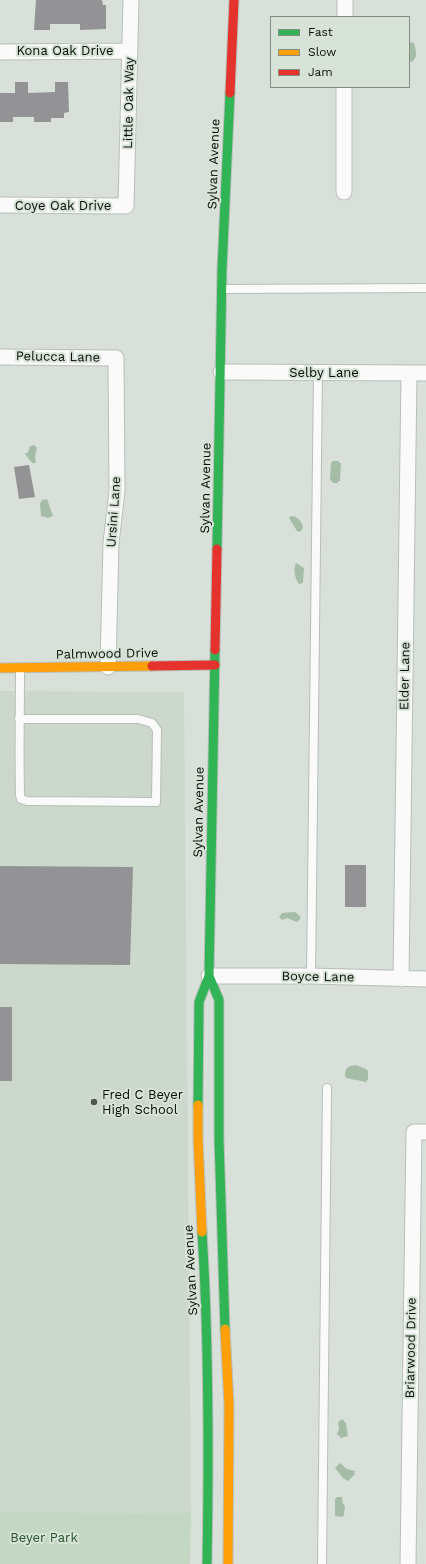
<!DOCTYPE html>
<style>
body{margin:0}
#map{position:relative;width:426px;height:1564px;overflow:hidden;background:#d9e0d9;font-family:"Work Sans",sans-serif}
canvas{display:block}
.legend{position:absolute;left:270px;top:16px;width:140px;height:72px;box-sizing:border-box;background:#d6e3d6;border:1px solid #848d84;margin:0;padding:5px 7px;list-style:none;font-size:12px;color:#090d09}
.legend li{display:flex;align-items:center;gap:8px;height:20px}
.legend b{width:20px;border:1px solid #848d84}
</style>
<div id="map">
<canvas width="426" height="1564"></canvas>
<ul class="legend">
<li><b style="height:5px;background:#30b455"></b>Fast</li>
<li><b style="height:5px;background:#ff9f0a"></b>Slow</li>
<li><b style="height:5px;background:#e5322d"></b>Jam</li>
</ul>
</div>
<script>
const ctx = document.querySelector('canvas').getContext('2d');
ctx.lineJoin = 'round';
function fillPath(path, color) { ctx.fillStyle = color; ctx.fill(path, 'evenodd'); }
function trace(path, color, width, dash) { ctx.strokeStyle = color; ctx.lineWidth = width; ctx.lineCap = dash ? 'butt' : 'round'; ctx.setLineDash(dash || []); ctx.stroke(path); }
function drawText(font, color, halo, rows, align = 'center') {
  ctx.font = font + ' "Work Sans",sans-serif'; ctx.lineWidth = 4; ctx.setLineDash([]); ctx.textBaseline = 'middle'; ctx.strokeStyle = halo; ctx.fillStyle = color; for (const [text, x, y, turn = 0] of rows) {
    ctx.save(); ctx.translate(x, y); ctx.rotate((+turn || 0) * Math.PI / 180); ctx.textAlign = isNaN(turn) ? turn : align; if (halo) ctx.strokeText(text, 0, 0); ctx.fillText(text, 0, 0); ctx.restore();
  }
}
fillPath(new Path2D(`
 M0,691L184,692L191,1513L0,1512Z`), '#cbd8cb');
fillPath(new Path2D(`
 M0,1512L191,1513L190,1564H0Z`), '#c4d7c4');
fillPath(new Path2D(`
 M409,42L414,43C416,50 418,57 412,62L409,61Z
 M34,445L37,448L35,456L36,462L35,463H32L25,454L28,452L30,446Z
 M332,461H339V463H341L340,481H338V483H333L332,481L330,480L331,463H332Z
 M47,499L53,516L48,518L41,516L40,504L42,500Z
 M291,516C298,516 302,522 303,528L300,532L297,531L289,518Z
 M296,563L304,568L303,583L299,584C295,579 293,569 296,563Z
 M295,912L300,916V919L297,922L287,918L282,920L279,917L282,913Z
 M356,1065L366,1069L368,1071V1079L366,1082L346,1078L345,1076C345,1068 348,1066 356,1065Z
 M342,1419L346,1423L348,1436L341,1438L337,1434L339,1429L338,1422Z
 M340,1463L347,1469L355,1471L354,1475L348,1481L343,1478L335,1468Z
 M337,1497H342L343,1504L345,1506L344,1515L342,1517L335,1516V1499Z`), '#a5bda6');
fillPath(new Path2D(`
 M36,0H102L103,5H106V29L80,30V24H50V30H34Z
 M15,82H28V93L55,92V82H68L69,112L64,113V118H51V122H34V117H13V122H0V93H15Z
 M29,465L35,497L19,499L14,467Z
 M345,865H366V907H345Z
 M0,866L133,867L130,965L0,964Z
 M0,1007H12V1081H0Z`), '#939294');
const lane = new Path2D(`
 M223,289L426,288
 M19,719H138L152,723L157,730L156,802L27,801L21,799L20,795C19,753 20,711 20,669
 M311,976L318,372
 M322,1564L327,1088`);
const street = new Path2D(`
 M345,17V0
 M0,52L130,51
 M344,192V87
 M0,205L126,206L131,0
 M0,357L116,358L117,491L111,543L108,667
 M221,372L426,373
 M209,976H311L426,979
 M401,979L409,373
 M408,1564L414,1132H426`);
const fast = new Path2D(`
 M217,549L222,269L230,93
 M209,976L219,1000V1139L225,1329
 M198,1105L199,1002L209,976L215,650
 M202,1232C209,1343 209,1453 207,1564`);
const slow = new Path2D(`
 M0,668L152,666
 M198,1105V1139L202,1232
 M225,1329L229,1405L228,1564`);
const jam = new Path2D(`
 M230,93L234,0
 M215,650L217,549
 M152,666L215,665`);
trace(lane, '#b8beb8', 10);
trace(street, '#b8beb8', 17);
trace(fast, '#b8beb8', 11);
trace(slow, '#b8beb8', 11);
trace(jam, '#b8beb8', 11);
trace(lane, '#f9faf9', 8);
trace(street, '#f9faf9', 15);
trace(fast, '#30b455', 9);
trace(slow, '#ff9f0a', 9);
trace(jam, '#e5322d', 9);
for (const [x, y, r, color] of [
 [94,1102,4,"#525752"]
]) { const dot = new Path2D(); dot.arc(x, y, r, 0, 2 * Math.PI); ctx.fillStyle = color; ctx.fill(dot); trace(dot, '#d6e3d6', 1.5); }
drawText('13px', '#090d09', '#d6e3d6', [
 ["Kona Oak Drive",65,51],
 ["Little Oak Way",129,103,-89],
 ["Sylvan Avenue",214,164,-88],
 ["Coye Oak Drive",63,206],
 ["Pelucca Lane",58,357,1],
 ["Selby Lane",324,373],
 ["Sylvan Avenue",206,488,-89],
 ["Ursini Lane",114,512,-86],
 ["Palmwood Drive",107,654,-1],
 ["Elder Lane",405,676,-89],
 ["Sylvan Avenue",199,812,-89],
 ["Boyce Lane",318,977,1],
 ["Sylvan Avenue",191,1270,-93],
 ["Briarwood Drive",411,1348,-89]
]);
drawText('13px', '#090d09', '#d6e3d6', [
 ["Fred C Beyer",102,1095],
 ["High School",102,1110]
], 'left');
drawText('13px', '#28552b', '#d6e3d6', [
 ["Beyer Park",44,1538]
]);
</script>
